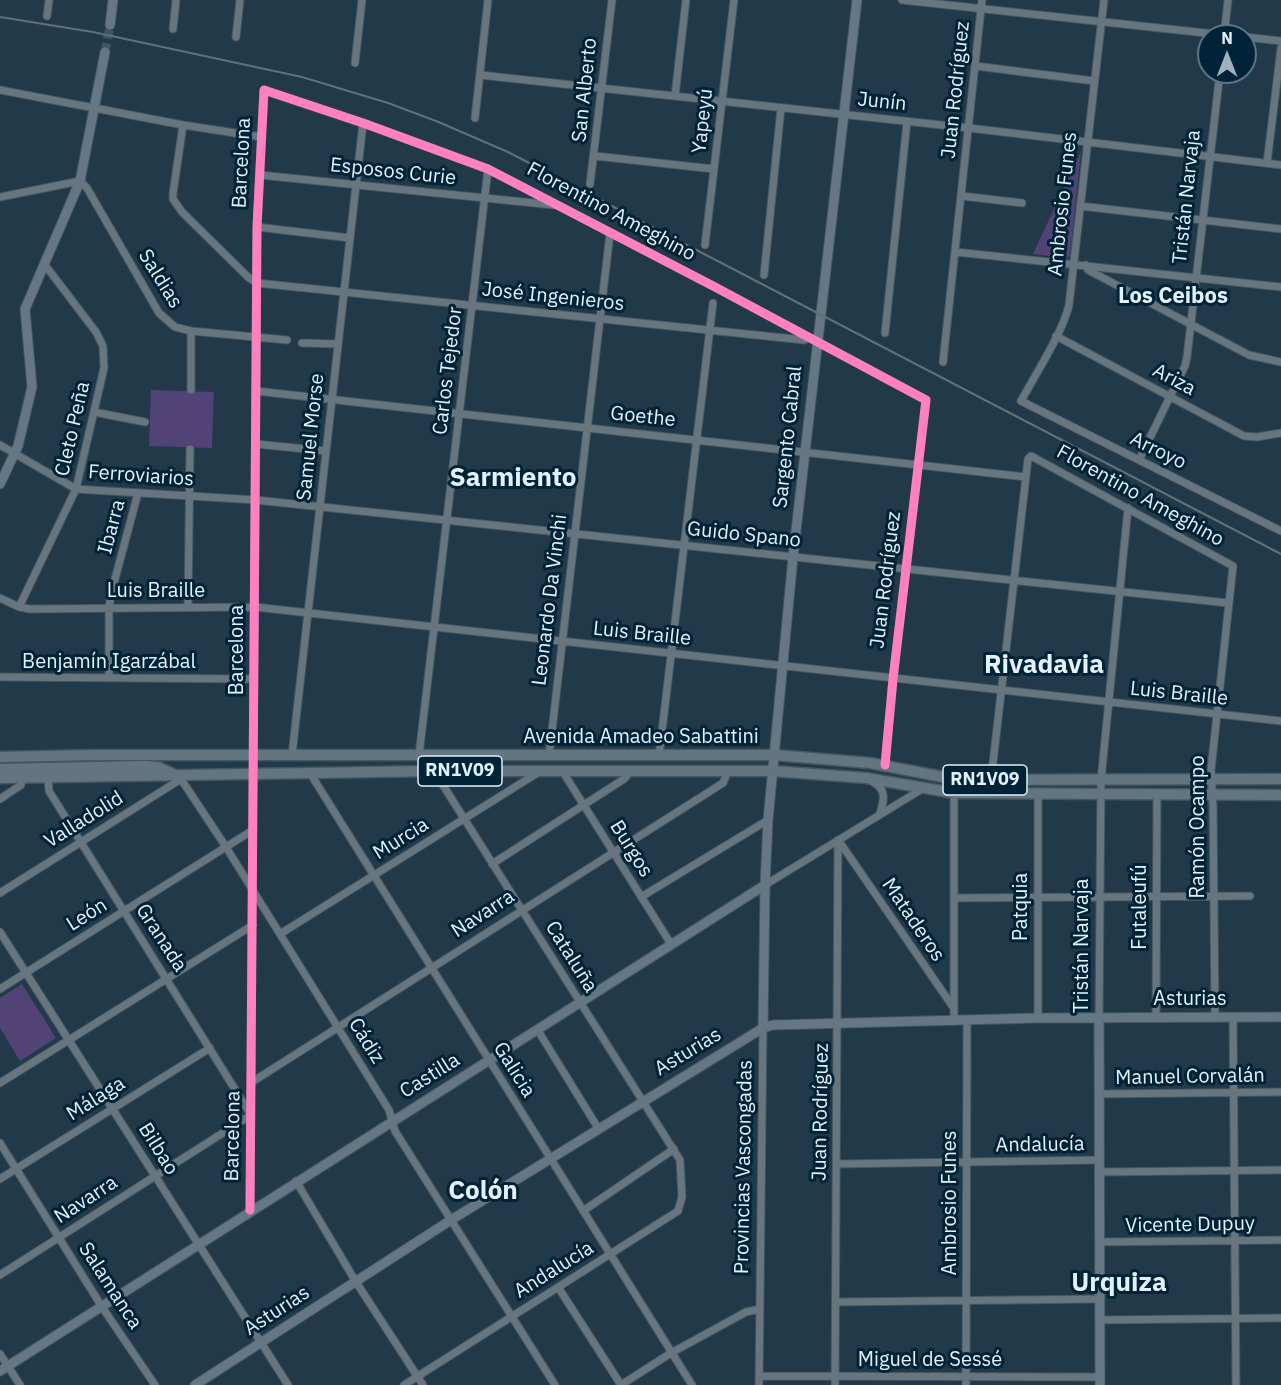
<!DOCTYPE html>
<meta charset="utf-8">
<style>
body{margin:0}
#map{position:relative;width:1281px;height:1385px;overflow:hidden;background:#213948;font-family:"IBM Plex Sans",sans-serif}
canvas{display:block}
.north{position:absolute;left:1197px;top:24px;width:60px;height:60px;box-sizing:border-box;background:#012337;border:2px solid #5b7586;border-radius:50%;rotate:0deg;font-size:16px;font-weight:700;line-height:24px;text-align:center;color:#e2f1fc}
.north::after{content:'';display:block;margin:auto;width:21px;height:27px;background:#9eb1bd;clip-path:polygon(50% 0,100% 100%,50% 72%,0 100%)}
</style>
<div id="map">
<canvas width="1281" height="1385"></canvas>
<div class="north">N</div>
</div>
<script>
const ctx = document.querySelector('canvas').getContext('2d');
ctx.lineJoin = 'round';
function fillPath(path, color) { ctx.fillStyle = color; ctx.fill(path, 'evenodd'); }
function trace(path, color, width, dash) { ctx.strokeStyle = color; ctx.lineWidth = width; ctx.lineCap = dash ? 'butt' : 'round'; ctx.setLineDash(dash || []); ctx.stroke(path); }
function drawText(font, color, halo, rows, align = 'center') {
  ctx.font = font + ' "IBM Plex Sans",sans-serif'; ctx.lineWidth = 6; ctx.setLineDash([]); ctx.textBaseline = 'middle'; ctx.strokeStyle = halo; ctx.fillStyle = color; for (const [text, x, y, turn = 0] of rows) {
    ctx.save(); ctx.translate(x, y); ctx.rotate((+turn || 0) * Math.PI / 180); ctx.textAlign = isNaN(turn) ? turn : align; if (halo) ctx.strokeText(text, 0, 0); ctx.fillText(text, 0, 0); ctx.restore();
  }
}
fillPath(new Path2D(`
 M1081,151L1070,256L1067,258L1033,254Z
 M151,390L214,392L212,448L149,446Z
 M22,984L56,1038L20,1061L0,1028V998Z`), '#514375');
trace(new Path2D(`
 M105,52L110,25`), '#3e5563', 9, [9, 4.5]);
const street = new Path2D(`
 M902,0L1233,36
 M1104,0L1069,305C1063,332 1035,375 1021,401L1281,531
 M47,16L49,0
 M173,29L176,0
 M1224,36L1228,0
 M236,37L240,0
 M1245,37L1281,41
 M355,63L362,0
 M976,66L1094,81
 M480,75L969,128L1281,165
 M0,90L183,125L261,137
 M675,96L686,0
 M475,118L488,0
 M183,125L173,193V199L182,212L249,278L257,283L804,340L809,338
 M595,156L714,169
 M1267,163L1281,48
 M260,175L553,205
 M590,184L612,0
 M962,196L1022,203
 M0,197L80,181L87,188L159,313L175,327L191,331L287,340
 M1080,206L1281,229
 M257,227L350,238
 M705,245L734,0
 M956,252L1281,287
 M1086,265L1088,270L1249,355L1281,362
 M764,275L781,108
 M191,331V390
 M885,333L907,122
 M1056,336L1244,436L1257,437L1281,433
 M302,343L338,344
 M943,362L982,0
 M256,391L1026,477
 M94,412L145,422
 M256,444L326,451
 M0,445L76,489L256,500L1228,603
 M1139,460L1185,366L1187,357L1220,72
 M0,598L19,607L30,609L255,607L1281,721
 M19,607L76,489L104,368L103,346L96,332L45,265
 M188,607L190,449
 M0,677L254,679
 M109,678V608L111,594L138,493
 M292,755L363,123
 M419,755L488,169
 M549,756L610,233
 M659,756L713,303
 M563,772L671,944
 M310,773L692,1385
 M181,779L226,847L389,1110L395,1131L555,1385
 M991,780L1028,459L1031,456L1233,566L1211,770L1213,805L1215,1017
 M873,782C887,789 884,801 880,813
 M0,799L21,785L22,778
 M839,841L953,1007
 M492,864L624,779L630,772
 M765,885L922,789
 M0,893L181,779V776
 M641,897L768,820
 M954,898L1250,896
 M0,932L288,1385
 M280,934L539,772
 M0,989L253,830
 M1233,1017L1236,1385
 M1038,1018V795
 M1099,1018L1101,780L1128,508
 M1156,1018L1157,796
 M954,1021V793
 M537,1029L598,1128
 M252,1082L723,783L728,771
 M0,1083L253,925
 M1100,1094L1281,1092
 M0,1143L102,1307L155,1385
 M837,1164L1099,1160
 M1099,1172L1281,1170
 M0,1179L210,1048
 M296,1181L356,1282L423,1385
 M250,1210L257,227L264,90L363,123L488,169L715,287L926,400L893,679L885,765
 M583,1211L674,1149
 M1100,1242L1281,1240
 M0,1275L251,1115L49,791L48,778
 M558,1287L621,1385
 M836,1302L1100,1299
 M1100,1320L1281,1318
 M0,1354L20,1385
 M760,1376L1100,1377
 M404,1385L678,1211L682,1197L680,1160L434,771
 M621,1385L671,1353L746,1312L760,1309
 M759,1385L763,1028
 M835,1385L838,840
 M966,1385L967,1020`);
const secondary = new Path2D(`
 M110,25L113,0
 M0,484L18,446L32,387L25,309L80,181L105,52
 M1099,1018L1100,1385
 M763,1028L765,885L768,820L793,557L857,0
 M0,1371L765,885
 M195,1385L451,1220L763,1028L773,1025L1038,1018L1281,1017`);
const primary = new Path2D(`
 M0,757L96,755H775L870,763L959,780L1281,779
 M0,769L145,766L158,767L173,774
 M0,778L434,771H773L866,778L954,793L1281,795`);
trace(street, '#435661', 9);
trace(secondary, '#435661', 11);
trace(primary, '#435661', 13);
trace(street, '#67757e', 7);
trace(secondary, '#657784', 9);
trace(primary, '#637581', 10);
trace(new Path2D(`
 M0,17L93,32L302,77L388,103L436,121L508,152L1281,554`), '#61707a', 2);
trace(new Path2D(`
 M250,1210L257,227L264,90L363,123L488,169L715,287L926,400L893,679L885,765`), '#ff80c0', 9);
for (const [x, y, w] of [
 [460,771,84],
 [985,780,84]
]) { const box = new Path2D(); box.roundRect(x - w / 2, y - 15, w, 30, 4.5); ctx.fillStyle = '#012337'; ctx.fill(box); trace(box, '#e2f1fc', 1.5); }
drawText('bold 18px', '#e2f1fc', null, [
 ["RN1V09",460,771],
 ["RN1V09",985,780]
]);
drawText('20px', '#e2f1fc', '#012337', [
 ["San Alberto",585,90,-84],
 ["Juan Rodríguez",956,90,-84],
 ["Junín",882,102,6],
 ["Yapeyú",703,121,-84],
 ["Barcelona",242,163,-87],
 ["Esposos Curie",393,172,6],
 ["Tristán Narvaja",1187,197,-84],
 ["Ambrosio Funes",1063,204,-84],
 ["Florentino Ameghino",611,212,28],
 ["Saldias",160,279,58],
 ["José Ingenieros",553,297,6],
 ["Carlos Tejedor",448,371,-83],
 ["Ariza",1174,380,28],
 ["Goethe",643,417,6],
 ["Cleto Peña",73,429,-77],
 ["Samuel Morse",311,437,-84],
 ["Sargento Cabral",788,437,-84],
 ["Arroyo",1158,451,26],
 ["Ferroviarios",141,476,4],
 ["Florentino Ameghino",1140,496,29],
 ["Ibarra",112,527,-75],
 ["Guido Spano",744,535,6],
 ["Juan Rodríguez",886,580,-83],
 ["Luis Braille",156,591],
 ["Leonardo Da Vinchi",550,600,-83],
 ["Luis Braille",642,634,6],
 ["Barcelona",237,650,-90],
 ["Benjamín Igarzábal",109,662],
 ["Luis Braille",1179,694,6],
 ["Avenida Amadeo Sabattini",641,737],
 ["Valladolid",84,820,-32],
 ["Ramón Ocampo",1198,827,-90],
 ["Murcia",401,839,-32],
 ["Burgos",631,849,58],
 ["Patquia",1021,907,-90],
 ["Futaleufú",1140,907,-90],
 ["Navarra",483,914,-33],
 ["León",87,915,-32],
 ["Mataderos",913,920,56],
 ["Granada",161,938,57],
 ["Tristán Narvaja",1082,946,-90],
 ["Cataluña",571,957,58],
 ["Asturias",1190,999],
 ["Cádiz",366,1041,58],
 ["Asturias",688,1052,-31],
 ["Galicia",514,1070,58],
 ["Castilla",430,1076,-32],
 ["Manuel Corvalán",1190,1077,-1],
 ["Málaga",96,1099,-32],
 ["Juan Rodríguez",821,1112,-89],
 ["Barcelona",233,1136,-89],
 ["Andalucía",1040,1145,-1],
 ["Bilbao",158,1149,58],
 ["Provincias Vascongadas",744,1167,-89],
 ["Navarra",86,1200,-33],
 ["Ambrosio Funes",950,1203,-90],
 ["Vicente Dupuy",1190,1225,-1],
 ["Andalucía",554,1270,-32],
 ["Salamanca",110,1286,57],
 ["Asturias",277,1311,-33],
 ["Miguel de Sessé",930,1360]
]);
drawText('bold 22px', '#e2f1fc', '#012337', [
 ["Los Ceibos",1173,297]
]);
drawText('bold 26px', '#e2f1fc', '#012337', [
 ["Sarmiento",513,478],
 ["Rivadavia",1044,665],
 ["Colón",483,1191],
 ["Urquiza",1119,1283]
]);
</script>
